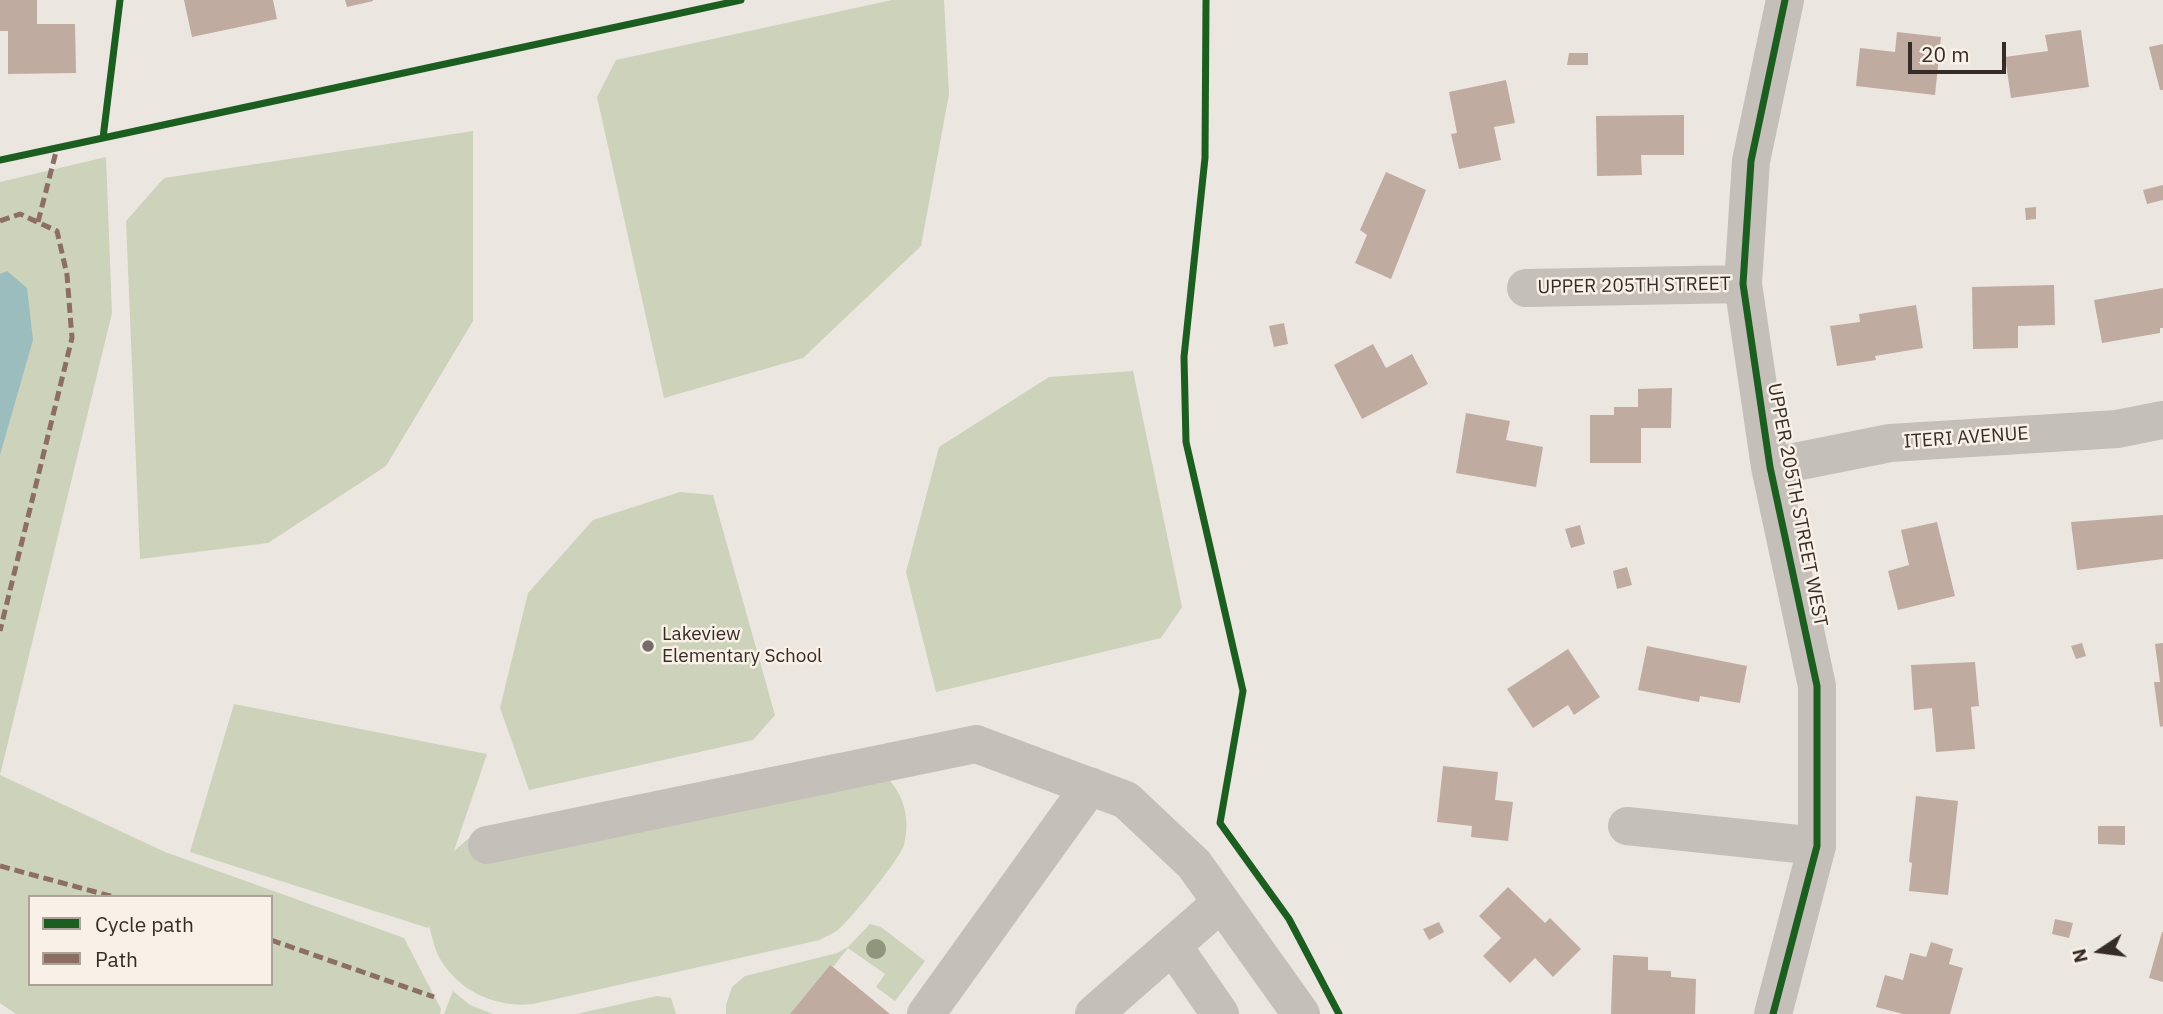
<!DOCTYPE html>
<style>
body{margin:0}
#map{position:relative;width:2163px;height:1014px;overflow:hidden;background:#ece6e0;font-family:"IBM Plex Sans",sans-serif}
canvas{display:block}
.legend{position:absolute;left:28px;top:895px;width:245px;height:91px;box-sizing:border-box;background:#f9f1e7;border:2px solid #aba29a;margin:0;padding:9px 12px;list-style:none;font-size:21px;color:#362c27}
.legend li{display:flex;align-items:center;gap:14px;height:35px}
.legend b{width:35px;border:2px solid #aba29a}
.north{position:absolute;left:2065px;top:916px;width:70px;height:70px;-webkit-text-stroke:5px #f9f1e7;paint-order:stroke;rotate:257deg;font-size:19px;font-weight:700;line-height:28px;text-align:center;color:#362c27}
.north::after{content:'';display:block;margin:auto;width:24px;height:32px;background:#362c27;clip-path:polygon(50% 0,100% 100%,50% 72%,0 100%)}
.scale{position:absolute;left:1908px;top:42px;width:98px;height:32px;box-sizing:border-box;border:4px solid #362c27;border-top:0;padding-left:9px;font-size:21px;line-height:24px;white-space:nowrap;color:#362c27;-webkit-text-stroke:5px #f9f1e7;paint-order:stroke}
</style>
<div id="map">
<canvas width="2163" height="1014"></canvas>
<ul class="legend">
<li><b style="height:9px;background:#1b5e20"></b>Cycle path</li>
<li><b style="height:9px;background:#8d6e63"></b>Path</li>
</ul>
<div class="north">N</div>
<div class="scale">20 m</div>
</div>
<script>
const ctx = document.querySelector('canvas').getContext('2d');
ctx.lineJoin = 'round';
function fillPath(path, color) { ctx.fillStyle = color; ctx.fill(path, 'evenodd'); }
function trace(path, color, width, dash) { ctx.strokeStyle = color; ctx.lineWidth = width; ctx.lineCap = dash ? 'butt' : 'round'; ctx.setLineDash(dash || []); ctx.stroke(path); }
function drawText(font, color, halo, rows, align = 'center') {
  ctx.font = font + ' "IBM Plex Sans",sans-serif'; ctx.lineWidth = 5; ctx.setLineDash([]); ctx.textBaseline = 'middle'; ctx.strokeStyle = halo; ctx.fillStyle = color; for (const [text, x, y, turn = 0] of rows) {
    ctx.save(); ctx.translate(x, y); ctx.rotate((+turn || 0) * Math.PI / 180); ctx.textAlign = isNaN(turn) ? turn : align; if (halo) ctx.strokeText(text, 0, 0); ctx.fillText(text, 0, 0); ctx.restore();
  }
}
fillPath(new Path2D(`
 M892,0H944L949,94L921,246L803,358L664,398L597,97L616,60Z
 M473,131V321L386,466L268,543L140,559L126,221L164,178Z
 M106,157L112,313L0,775L165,852L404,938L441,1009L440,1014H16L0,1003V182ZM30,897H271V984H30Z
 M1133,371L1182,607L1161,638L936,692L906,572L939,447L1049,377Z
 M680,492L713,495L775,715L753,740L529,790L500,708L528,593L593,520Z
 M234,704L487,754L454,851L474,834L495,826L833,754C880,756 917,796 904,845C900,859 851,919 839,929C833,934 826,936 820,940L533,1004C498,1008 462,993 442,962C435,952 432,937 429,925L428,928L190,852Z
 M870,924L881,927L925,961L895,1001L876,987L885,974L848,948L833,967L830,965L790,1014H726V1005L732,987L745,976L837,953L848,947Z
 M453,991L470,1005L493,1014H444Z
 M657,996L671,998L676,1014H576Z`), '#cdd2ba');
fillPath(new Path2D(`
 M7,271L27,288L33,340L0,455V274Z`), '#9cbdbe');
fillPath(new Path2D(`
 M0,0H37V24H75L76,73L8,74V31H0Z
 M184,0H273L277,19L192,37Z
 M345,0H373V1L347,7Z
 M2081,30L2089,87L2011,98L2005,57L2048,51L2045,35Z
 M1897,32L1941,37L1935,95L1856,86L1860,48L1895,52Z
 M2163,44V90H2160L2149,47Z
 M1569,53H1588V65H1567Z
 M1506,80L1515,123L1494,127L1501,160L1459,169L1451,134L1457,133L1449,92Z
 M1684,115V155H1641L1642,175L1597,176L1596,116Z
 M1386,172L1426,190L1391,279L1355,263L1367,235L1360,230Z
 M2163,185V200L2147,204L2143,190Z
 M2036,207V219L2026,220L2025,208Z
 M2054,285L2055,325L2018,326V348L1973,349L1972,287Z
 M2163,288V328H2160V333L2102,343L2094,300Z
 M1916,305L1923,348L1875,356L1876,360L1837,366L1830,326L1860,322L1859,314Z
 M1284,323L1288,344L1274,347L1269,326Z
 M1373,344L1386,368L1412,354L1428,384L1362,419L1334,365Z
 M1672,388L1671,428H1641V463H1590V415H1614V407H1638V389Z
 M1466,413L1510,421L1506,440L1543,447L1536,487L1456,473Z
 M2163,515V559L2077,570L2071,522Z
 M1937,522L1955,596L1898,610L1888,571L1909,565L1901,530Z
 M1580,525L1585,544L1571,548L1565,529Z
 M1627,567L1632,585L1617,589L1613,571Z
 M2082,643L2086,656L2076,659L2071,646Z
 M2163,643V726L2160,727L2154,682H2160L2155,644Z
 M1647,646L1747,666L1740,703L1700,696L1699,702L1638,690Z
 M1568,649L1600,697L1574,715L1568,705L1533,728L1507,689Z
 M1975,662L1979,706L1971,707L1975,749L1936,752L1932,708L1914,710L1911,665Z
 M1443,766L1498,772L1495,800L1513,802L1508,841L1471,837L1472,826L1437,822Z
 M1916,796L1958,801L1948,895L1909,891L1912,863L1909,862Z
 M2098,826H2125V845L2098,844Z
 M1508,887L1545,923L1550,918L1581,949L1553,977L1535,958L1510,983L1483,956L1501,938L1479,916Z
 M2055,919L2073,923L2069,938L2052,934Z
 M1439,922L1444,932L1429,940L1423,929Z
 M2162,932H2163V982L2149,978Z
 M1931,942L1953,949L1949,964L1963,968L1950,1014H1903L1876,1007L1885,975L1903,980L1910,953L1926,957Z
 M1613,955L1648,957V970L1671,971V977L1696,979L1695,1014H1611Z
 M830,965L833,967L890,1014H790Z`), '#c0aba1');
trace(new Path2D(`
 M1526,288L1743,284
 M1770,467L1890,443L2117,429L2163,420
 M1627,826L1817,846
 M487,845L976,744L1126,800L1194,864L1301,1014
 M1173,946L1220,1014
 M926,1014L1090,786
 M1094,1014L1221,903
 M1773,1014L1817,846V686L1770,467L1743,284L1751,161L1785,0`), '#c5bfb9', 38);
trace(new Path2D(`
 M0,221L20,214L57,231L67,275L72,338L0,631
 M38,222L57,148
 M0,866L114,897
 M271,940L434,997`), '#8d6e63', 5, [10, 5]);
trace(new Path2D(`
 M1206,0L1205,158L1184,357L1186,442L1243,691L1220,823L1289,919L1339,1014
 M103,138L741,0
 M0,160L103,138L120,0
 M1773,1014L1817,846V686L1770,467L1743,284L1751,161L1785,0`), '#1b5e20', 7);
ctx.fillStyle = '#90967c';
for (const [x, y] of [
 [876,949]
]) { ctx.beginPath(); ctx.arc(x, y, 10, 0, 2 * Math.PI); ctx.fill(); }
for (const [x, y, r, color] of [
 [648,646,7,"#766d68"]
]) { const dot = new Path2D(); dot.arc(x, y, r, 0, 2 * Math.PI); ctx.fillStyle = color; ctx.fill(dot); trace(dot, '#f9f1e7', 2.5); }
drawText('19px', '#362c27', '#f9f1e7', [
 ["UPPER 205TH STREET",1634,286,-1],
 ["ITERI AVENUE",1966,438,-4],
 ["UPPER 205TH STREET WEST",1797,505,79]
]);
drawText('19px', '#362c27', '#f9f1e7', [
 ["Lakeview",662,635],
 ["Elementary School",662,657]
], 'left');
</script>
